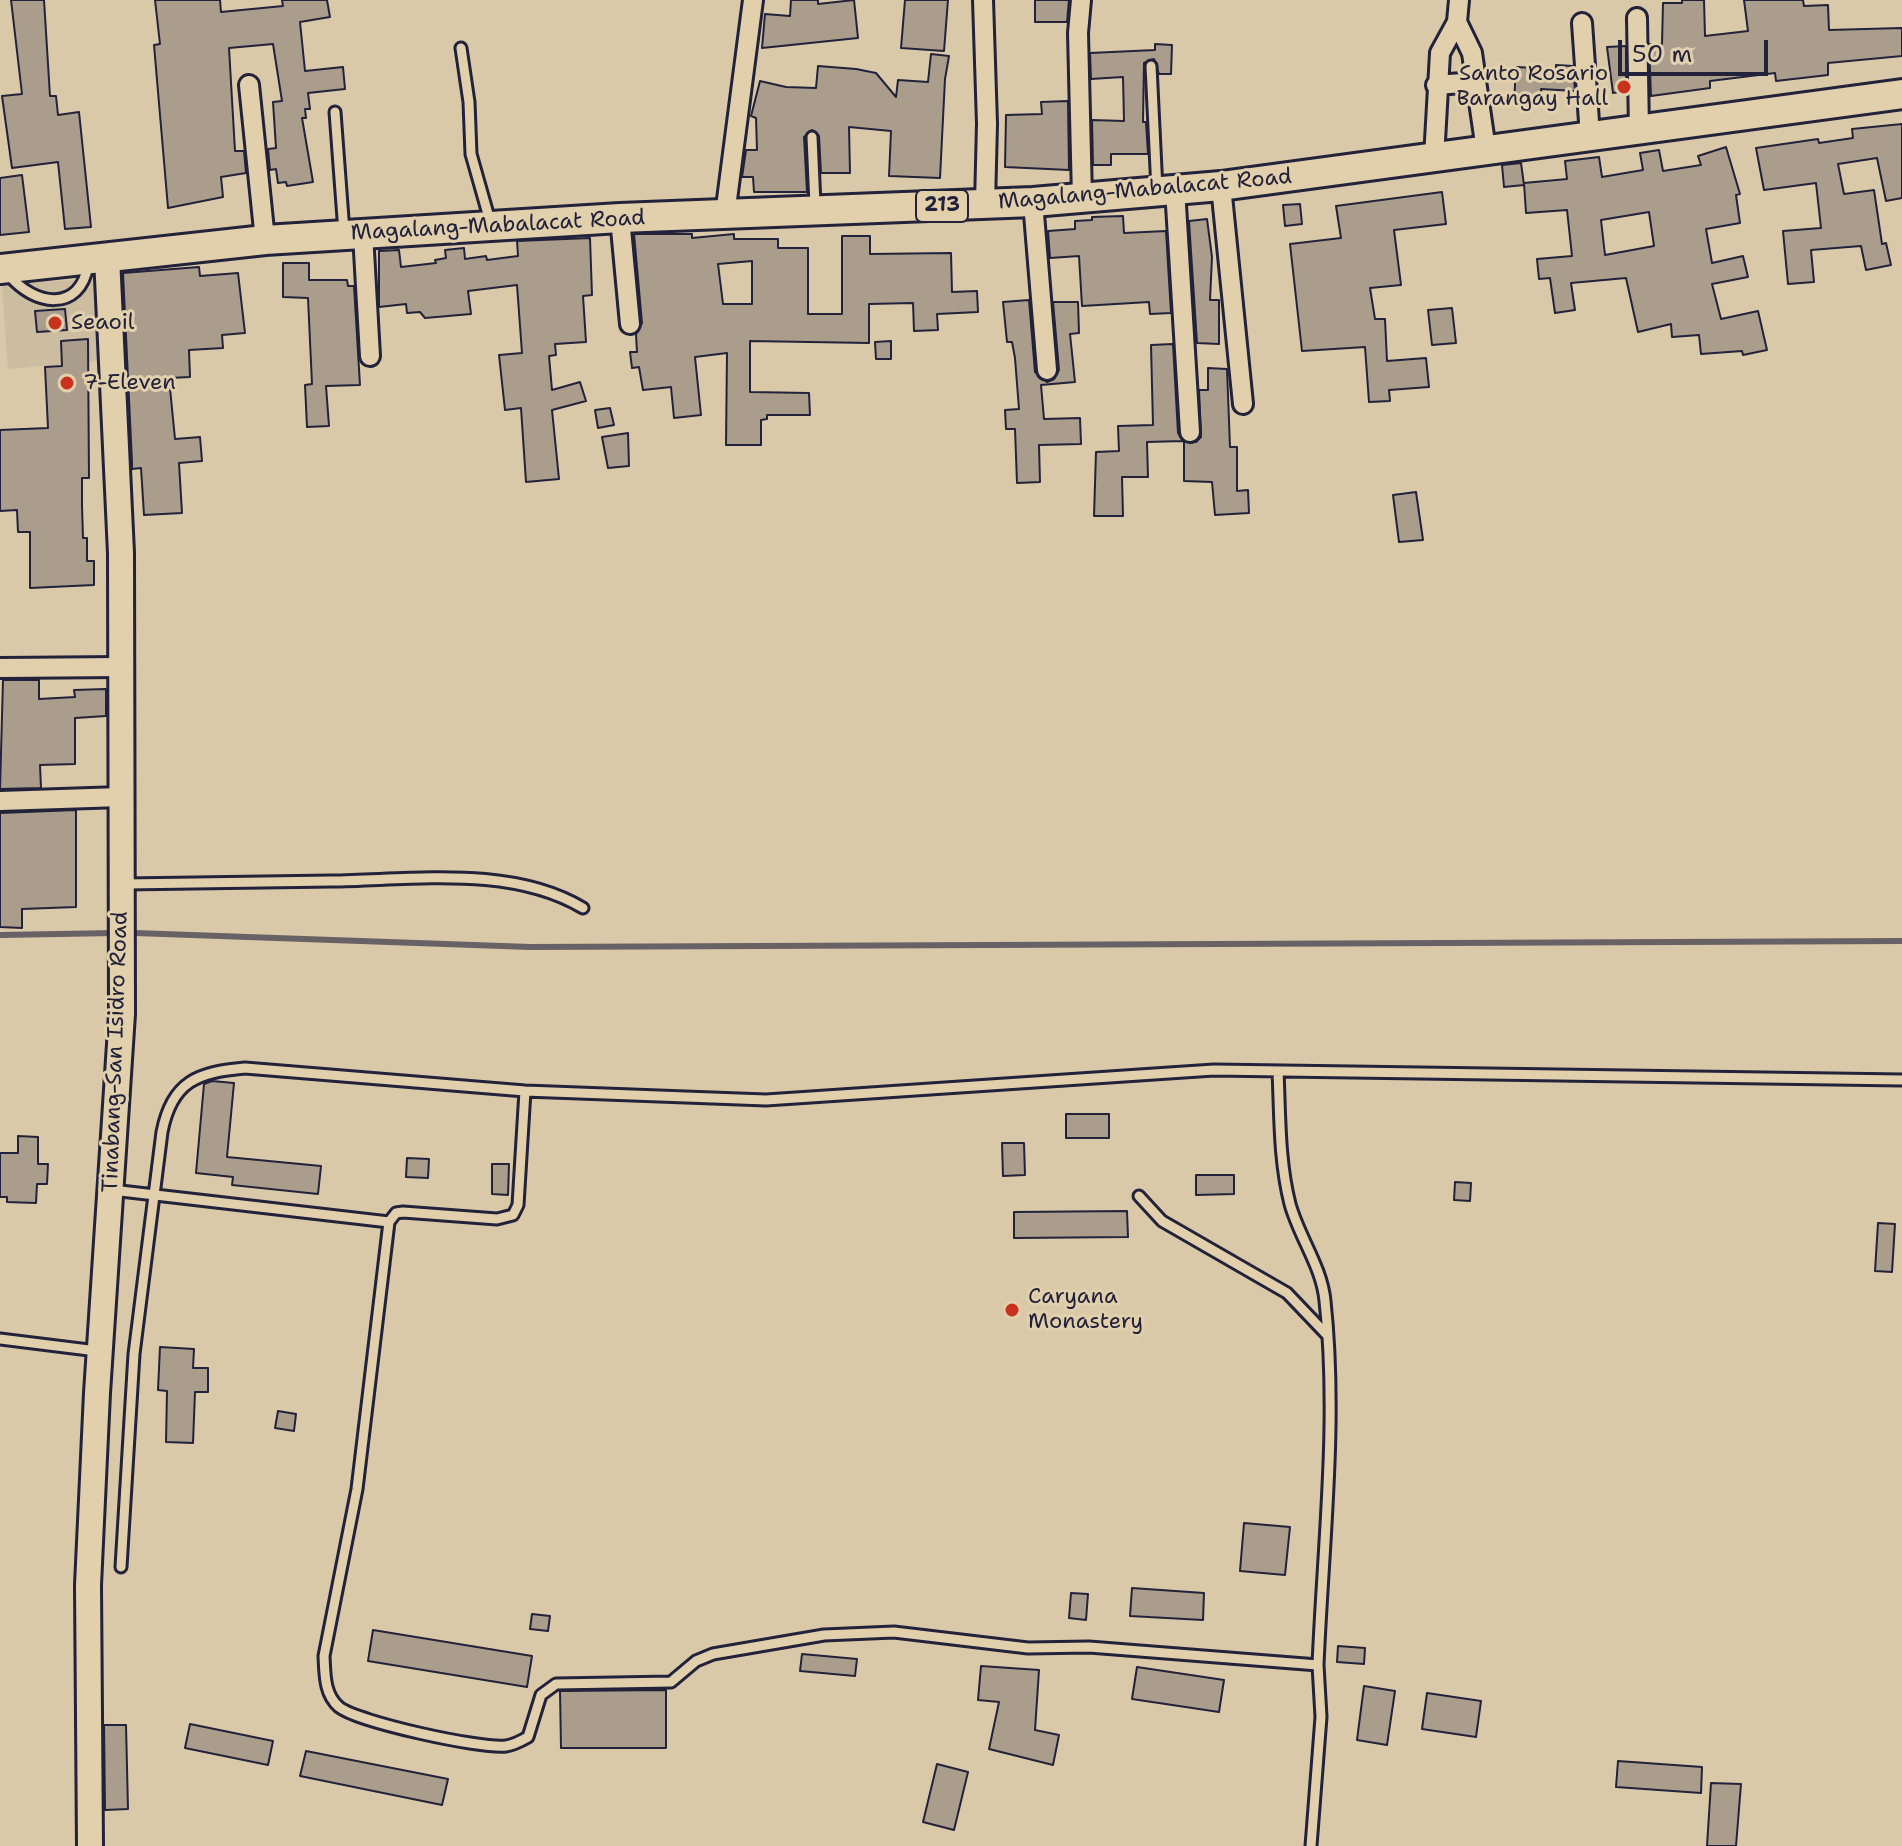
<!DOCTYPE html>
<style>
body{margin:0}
#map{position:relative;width:1902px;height:1846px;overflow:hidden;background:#dac9a8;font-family:"Shantell Sans",sans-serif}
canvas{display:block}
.scale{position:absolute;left:1618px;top:40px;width:150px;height:36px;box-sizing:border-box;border:4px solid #22223b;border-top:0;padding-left:10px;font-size:24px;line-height:28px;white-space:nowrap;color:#22223b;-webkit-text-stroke:6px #e2d0ad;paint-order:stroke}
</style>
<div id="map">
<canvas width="1902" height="1846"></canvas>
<div class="scale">50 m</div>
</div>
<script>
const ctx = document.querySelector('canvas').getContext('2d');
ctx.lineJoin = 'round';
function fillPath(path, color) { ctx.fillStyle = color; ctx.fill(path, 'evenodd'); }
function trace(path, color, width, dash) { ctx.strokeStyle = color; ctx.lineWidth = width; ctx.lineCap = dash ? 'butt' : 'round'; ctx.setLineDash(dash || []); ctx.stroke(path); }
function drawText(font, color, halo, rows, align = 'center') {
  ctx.font = font + ' "Shantell Sans",sans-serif'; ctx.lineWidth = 6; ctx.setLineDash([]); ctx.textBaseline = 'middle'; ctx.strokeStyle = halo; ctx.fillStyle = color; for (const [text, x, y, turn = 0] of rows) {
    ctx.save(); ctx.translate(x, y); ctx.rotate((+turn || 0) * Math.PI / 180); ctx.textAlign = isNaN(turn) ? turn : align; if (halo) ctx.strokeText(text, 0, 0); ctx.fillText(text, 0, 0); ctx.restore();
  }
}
fillPath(new Path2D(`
 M101,278L109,360L8,369L2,285Z`), '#ccbca0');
trace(new Path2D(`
 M135,933L530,947L1902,941
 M0,935L116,933`), '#686165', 6);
const building = new Path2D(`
 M11,0H44L50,96H56L58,115L79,112L91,227L65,229L58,162L12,168L2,96L22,94Z
 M155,0H220L221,12L283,6L282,0H327L330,17L300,22L305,71L343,67L345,89L308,93L310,109H305L306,118H302L313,182L287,186L286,182L278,183L276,169L270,170L268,149L276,148L273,102L282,101L273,44L229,48L235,151H244L246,173L221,177L223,197L168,208L154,45L160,44Z
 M791,0H818V4L854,0L858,38L762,48L765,14L790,16Z
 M905,0H948L944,51L901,48Z
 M1035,0H1069L1067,22H1035Z
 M1682,0H1704L1705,36L1748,31L1744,0H1803L1804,6L1828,5L1829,30L1902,28V56L1828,63V75L1776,81L1775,73L1710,81V88L1651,96L1649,44H1662L1663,3H1682Z
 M1155,44L1172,45L1171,74H1159L1154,59L1144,63L1143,122H1146L1148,154H1111V165H1093L1092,120L1124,121L1123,77L1091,79L1090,53L1155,50Z
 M1626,46V91L1613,93L1607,47Z
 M931,54L949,56L945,79L940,178L889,176L891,131L849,127L850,173H821L819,136L812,130L804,137L807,192H754L753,177H742L746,150H757L756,118L751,116L760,81L786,87L816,88L818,66L856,69L876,73L896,97L898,80L928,82Z
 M1556,65L1573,66L1575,91L1541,89V104L1514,103L1516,67L1556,69Z
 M1068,101L1069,170L1005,167L1006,115L1042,114L1041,102Z
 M1902,124V198L1886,201L1877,158L1838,164L1844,194L1874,190L1882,244L1886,243L1891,265L1866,270L1861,246L1811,250L1814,282L1788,284L1783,231L1821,228L1816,183L1764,190L1756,148L1818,139L1819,143L1853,138L1852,129Z
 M1726,147L1740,194L1736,195L1740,223L1706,229L1712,263L1743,256L1748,277L1712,284L1721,319L1758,311L1767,350L1743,355L1742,351L1701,354L1699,335L1672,337L1671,324L1638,332L1626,278L1571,283L1575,310L1555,313L1550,278L1539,279L1537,259L1572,256L1567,210L1526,213L1524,183L1567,179L1565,161L1599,157L1602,177L1643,170L1640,153L1659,150L1663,171L1701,165L1698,156ZM1649,212L1654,246L1605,255L1601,220Z
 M1521,163L1524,185L1504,187L1502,165Z
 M22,175L29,232L0,235V178Z
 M1442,192L1446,224L1394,230L1401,285L1370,288L1375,319H1385L1387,361L1426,358L1429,387L1389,390L1390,401L1369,402L1365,347L1302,351L1290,244L1341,238L1336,206Z
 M1300,204L1302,224L1285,226L1283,205Z
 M1123,216L1124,233L1166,231L1171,313L1150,314L1149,302L1082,306L1079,256L1050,258L1048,231L1075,229V221L1092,220V217Z
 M1207,219L1212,257L1210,300H1219V344L1197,343L1189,221Z
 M634,234H692V238L734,234V239H778V248H808V314H842V236H870V254L951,253L952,292L977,291L978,312L937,314L938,330L914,331L913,303L869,304V343L750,341V392L809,393L810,415H767V419L761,420V445H726L727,353L695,357L701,415L674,418L671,387L643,390L639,367L632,368L630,352H637L636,334L642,323ZM752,261V304H723L718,264Z
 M590,238L592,295L583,296L586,342L555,344L556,355L549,356L552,390L580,382L586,401L552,410L559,479L526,482L521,408L505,410L499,355L522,353L517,285L468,291L471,314L425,318L420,312L407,313L406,304L379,307V251L399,250L401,267L436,263L435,260L446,258L445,250L464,248L465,259L486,256L487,260L518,256L517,241Z
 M283,263H309V280H347L348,286H354L360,385L326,386L329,426L307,427L305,385L312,384L308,298L283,297Z
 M199,267L200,276L238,273L245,333L222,335L223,348L189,350L190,377L169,378L175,439L200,437L202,461L179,463L182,513L144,515L141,468L132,469V462L123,273Z
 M1029,300L1035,372L1047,382L1054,379L1059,370L1053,302H1078L1079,333L1070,334L1075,382L1041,385L1044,419L1080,418L1081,444L1039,445L1040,482L1017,483L1015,429H1006L1005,410L1019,409L1015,358L1012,342H1007L1003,302Z
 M1452,308L1456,343L1432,345L1428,310Z
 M65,309L67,330L37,332L35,311Z
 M88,339L89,478H82V505L83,538H87V561H94V585L30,588V532H18L17,510L0,511V430L48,428L45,367L62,366L61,341Z
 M891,341V359H876L875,342Z
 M1173,344L1178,433L1183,441L1147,442L1148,477H1122L1123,516H1094L1096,452L1119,451L1118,426L1153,425L1151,345Z
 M1208,368L1227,369L1230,447H1237V491L1248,490L1249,513L1215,515L1212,482L1184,481V442H1196L1201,437L1199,390H1208Z
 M610,408L614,425L598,428L595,410Z
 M628,433L629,466L608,468L602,437Z
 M1416,492L1423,540L1399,542L1393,495Z
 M3,680H39V699L75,697L74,690L106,689V716L75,718V764L40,765L41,788L0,789Z
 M76,810V907L22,909V928L0,927V813Z
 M212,1081L234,1083L227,1157L321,1166L318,1194L232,1185L233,1177L196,1173L204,1084Z
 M1066,1114H1109V1138H1066Z
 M18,1136L38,1137V1164H48L47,1184H37L36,1203L7,1202V1197H0V1153H18Z
 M1002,1143H1024L1025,1175L1003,1176Z
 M407,1158L429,1159L428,1178L406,1177Z
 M492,1164H509L508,1195L492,1194Z
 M1196,1175H1234V1194L1196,1195Z
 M1455,1182L1471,1183L1470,1201L1454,1200Z
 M1127,1211L1128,1237L1014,1238V1212Z
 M1878,1223L1895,1224L1892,1272L1875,1271Z
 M160,1347L194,1349L193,1368H208V1392H195L193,1443L166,1442L167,1391L158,1390Z
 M278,1411L296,1414L294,1431L275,1428Z
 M1244,1523L1290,1527L1285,1575L1240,1571Z
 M1132,1588L1204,1593L1203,1620L1130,1616Z
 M1071,1593L1088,1594L1086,1620L1069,1618Z
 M532,1614L550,1616L548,1631L530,1629Z
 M373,1630L532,1656L527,1687L368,1661Z
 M1338,1646L1365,1648L1364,1664L1337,1662Z
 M802,1654L857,1659L855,1676L800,1671Z
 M981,1666L1039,1670L1035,1730L1059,1735L1053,1765L989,1749L999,1702L978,1700Z
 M1137,1667L1224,1680L1219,1712L1132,1699Z
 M1364,1686L1395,1691L1387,1745L1357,1740Z
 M666,1690V1748H561L560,1691Z
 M1427,1693L1481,1701L1476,1737L1422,1729Z
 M190,1724L273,1741L268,1765L185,1748Z
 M104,1725H126L128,1809L105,1810Z
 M306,1751L448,1779L442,1805L300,1776Z
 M1618,1761L1702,1767L1701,1793L1616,1787Z
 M937,1764L968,1772L954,1830L923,1822Z
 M1711,1783L1741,1784L1736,1846H1707Z`);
fillPath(building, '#aa9d8c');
trace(building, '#22223b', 2);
const lane = new Path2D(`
 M461,48L469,102L471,154L490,221
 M1151,66L1157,190
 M335,112L344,232
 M812,137L815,205
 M9,275C34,306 80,313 88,265
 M125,884C194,883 263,882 332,881C413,880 511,865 583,908
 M525,1091L518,1205L513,1215L497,1219L403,1212L396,1213L389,1222L357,1489L324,1656C325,1674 324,1694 339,1707C358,1722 480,1749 506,1746C514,1745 521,1741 528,1737L541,1695L556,1684L671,1682L696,1661L713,1654L824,1635L894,1632L1028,1648L1089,1647L1318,1665C1323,1545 1338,1421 1325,1301C1322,1267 1299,1237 1290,1204C1279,1161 1280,1115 1278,1071
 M112,1190L389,1222
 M1139,1196L1162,1221L1287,1293L1328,1336
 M0,1339L97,1351
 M121,1567L134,1354L162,1132C172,1081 198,1072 245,1068L525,1091L766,1100L1214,1070L1902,1080
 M1311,1846L1321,1717L1318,1665`);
const street = new Path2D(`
 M983,0L987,124L985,204
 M1081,0L1078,33L1082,197
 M1637,18L1639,130
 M1457,22L1472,53L1486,150
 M1582,23L1590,136
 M249,85L265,240
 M1436,85L1476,82
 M1434,158L1440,53L1457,22L1459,0
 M1221,186L1243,404
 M1175,189L1190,432
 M1033,202L1047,370
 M725,215L753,0
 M620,218L630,324
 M363,234L370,356
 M0,668L121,667
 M0,801L121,797`);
const secondary = new Path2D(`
 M90,1846L88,1585L97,1393L122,1014L121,553L107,257`);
const primary = new Path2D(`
 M0,269L265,240L620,218L1033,202L1221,186L1902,94`);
trace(lane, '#22223b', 15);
trace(street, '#22223b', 24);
trace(secondary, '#22223b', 30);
trace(primary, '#22223b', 34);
trace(lane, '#e2d0ad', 9);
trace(street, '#e2d0ad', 18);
trace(secondary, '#e2d0ad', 24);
trace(primary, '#e2d0ad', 28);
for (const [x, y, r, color] of [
 [1624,87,8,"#c8321e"],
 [55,323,8,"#c8321e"],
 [67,383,8,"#c8321e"],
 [1012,1310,8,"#c8321e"]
]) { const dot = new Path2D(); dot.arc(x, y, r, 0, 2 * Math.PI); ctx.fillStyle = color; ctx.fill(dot); trace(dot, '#e2d0ad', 3); }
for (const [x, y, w] of [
 [942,206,52]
]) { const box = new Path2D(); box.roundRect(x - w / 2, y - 16, w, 32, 6); ctx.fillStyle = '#e2d0ad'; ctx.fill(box); trace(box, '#22223b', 2); }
drawText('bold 20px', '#22223b', null, [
 ["213",942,206]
]);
drawText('22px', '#22223b', '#e2d0ad', [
 ["Santo Rosario",1608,74,"right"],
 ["Barangay Hall",1608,99,"right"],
 ["Seaoil",71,323],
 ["7-Eleven",83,383],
 ["Caryana",1028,1297],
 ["Monastery",1028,1322]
], 'left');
drawText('22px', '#22223b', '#e2d0ad', [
 ["Magalang-Mabalacat Road",1145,190,-5],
 ["Magalang-Mabalacat Road",498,226,-3],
 ["Tinabang-San Isidro Road",116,1052,-88]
]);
</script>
